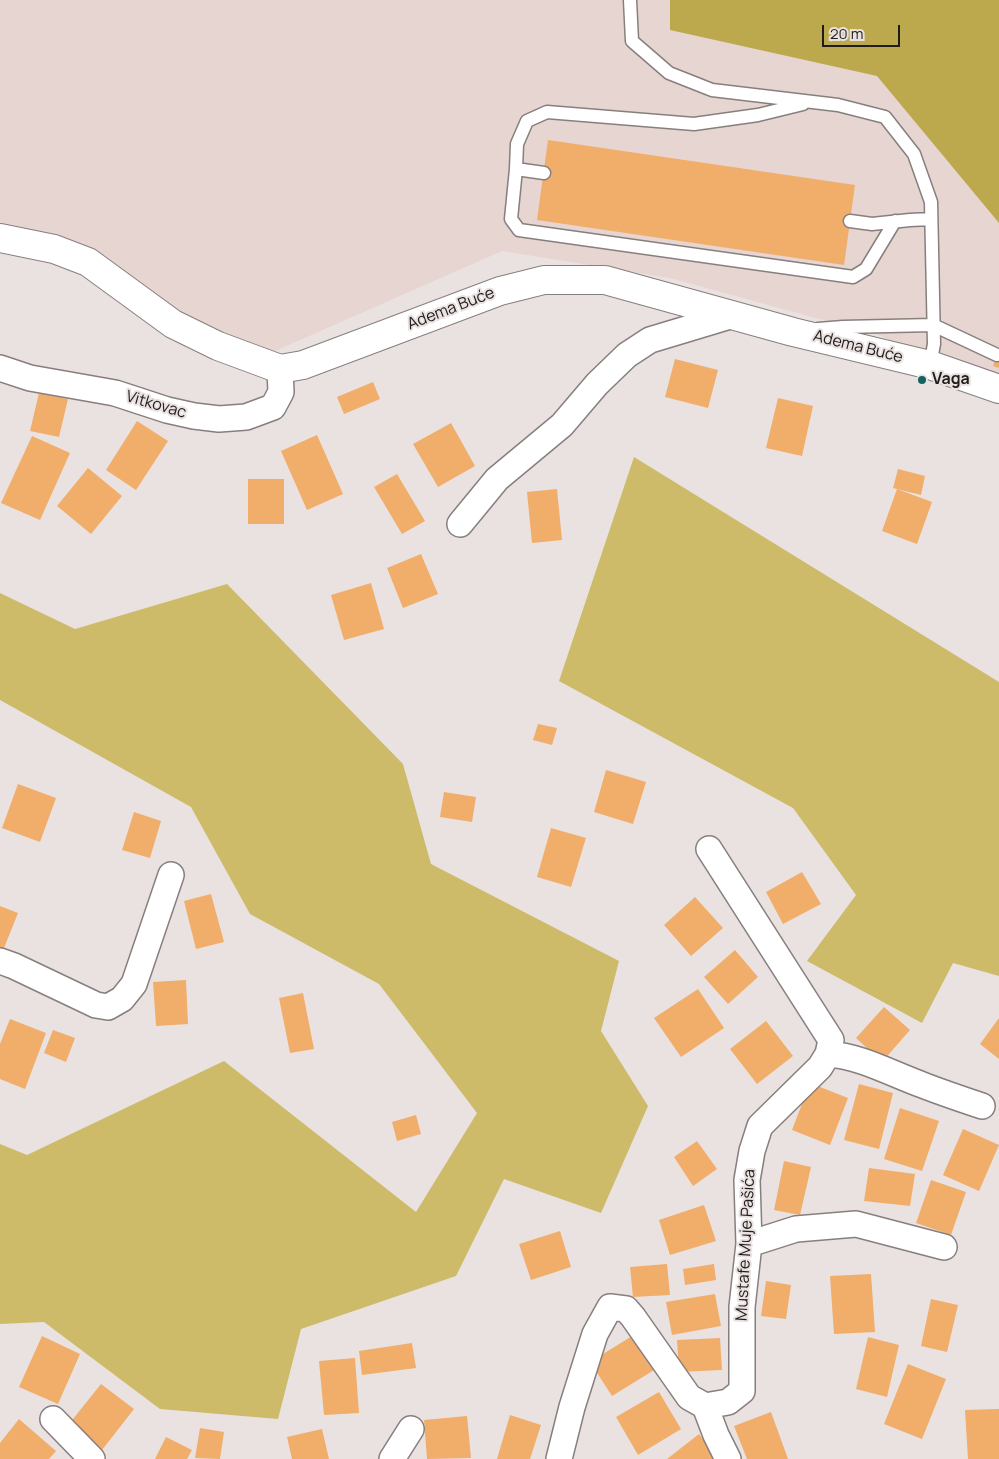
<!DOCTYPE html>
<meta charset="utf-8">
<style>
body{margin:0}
#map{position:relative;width:999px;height:1459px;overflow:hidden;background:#eae2e0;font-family:Manrope,sans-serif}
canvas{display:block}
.scale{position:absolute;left:822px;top:25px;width:78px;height:22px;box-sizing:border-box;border:2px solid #1f1c1b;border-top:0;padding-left:6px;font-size:15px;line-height:18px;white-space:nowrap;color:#1f1c1b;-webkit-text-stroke:4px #eae2e0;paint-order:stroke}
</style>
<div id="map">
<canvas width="999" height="1459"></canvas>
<div class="scale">20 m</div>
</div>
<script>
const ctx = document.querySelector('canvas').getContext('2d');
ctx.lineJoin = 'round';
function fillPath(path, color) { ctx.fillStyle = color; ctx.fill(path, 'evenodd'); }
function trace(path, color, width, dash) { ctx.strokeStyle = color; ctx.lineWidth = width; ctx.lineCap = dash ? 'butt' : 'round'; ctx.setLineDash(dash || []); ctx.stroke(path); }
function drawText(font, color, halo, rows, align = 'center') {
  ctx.font = font + ' Manrope,sans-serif'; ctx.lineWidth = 4; ctx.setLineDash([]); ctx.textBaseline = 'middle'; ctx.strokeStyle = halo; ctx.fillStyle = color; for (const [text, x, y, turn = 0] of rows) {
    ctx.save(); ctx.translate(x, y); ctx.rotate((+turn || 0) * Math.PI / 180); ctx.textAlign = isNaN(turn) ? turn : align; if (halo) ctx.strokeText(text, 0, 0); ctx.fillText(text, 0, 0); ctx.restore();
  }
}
fillPath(new Path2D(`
 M0,0H892L999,119V394L881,336L670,278L502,251L266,355L178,325L89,265L0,240Z`), '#e6d5d1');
fillPath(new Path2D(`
 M634,457L999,682V976L953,963L922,1023L807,961L856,895L793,808L559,681Z
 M227,584L403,764L431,864L619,961L601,1031L648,1106L601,1213L504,1179L456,1276L301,1329L278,1419L160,1409L44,1322L0,1324V1144L27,1155L224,1061L416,1212L477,1113L379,984L250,914L191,807L0,700V593L75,629Z`), '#cdbb69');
fillPath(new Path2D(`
 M670,0H999V223L877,76L670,30Z`), '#bda94d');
fillPath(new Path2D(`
 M548,140L855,185L844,265L537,220Z
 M999,350V368L993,366Z
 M675,359L718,370L708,408L665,397Z
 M373,382L380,399L344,414L337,397Z
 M39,393L68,399L59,437L30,431Z
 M778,398L813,406L802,456L766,448Z
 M137,421L168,441L136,490L106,470Z
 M451,423L475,466L438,487L413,444Z
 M317,435L343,494L307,510L281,451Z
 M32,436L70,453L40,520L1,503Z
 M88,468L122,496L91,534L57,506Z
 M898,469L925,476L921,495L893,488Z
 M397,474L425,521L402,534L374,487Z
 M248,479H284V524H248Z
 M557,489L562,540L532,543L527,492Z
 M897,489L932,502L917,544L882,531Z
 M421,554L438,594L403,608L387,568Z
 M371,583L384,629L344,640L331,595Z
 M538,724L557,728L552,745L533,740Z
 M606,770L646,782L633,824L594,812Z
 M18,784L56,798L40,842L2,828Z
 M444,792L476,797L472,822L440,817Z
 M134,812L161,821L150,858L122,850Z
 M551,828L586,838L571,887L537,877Z
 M802,872L821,904L783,924L766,892Z
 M211,894L224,942L196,949L184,901Z
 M695,897L723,928L691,956L664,925Z
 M0,906L18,913L2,953L0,952Z
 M735,950L758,977L728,1004L704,977Z
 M186,980L188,1024L156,1026L153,982Z
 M698,989L724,1028L681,1057L654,1018Z
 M303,993L314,1049L290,1053L279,998Z
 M884,1007L910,1030L882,1062L856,1038Z
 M999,1018V1059L980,1044Z
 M10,1019L46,1033L25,1089L0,1079V1044Z
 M766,1021L793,1056L757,1084L730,1049Z
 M53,1030L75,1038L66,1062L44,1053Z
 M810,1083L848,1098L830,1145L792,1130Z
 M859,1084L893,1093L879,1149L844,1140Z
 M900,1108L939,1121L922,1171L884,1159Z
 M416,1115L421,1134L397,1141L392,1122Z
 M963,1129L999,1145L979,1191L943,1175Z
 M697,1141L717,1169L693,1186L674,1157Z
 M784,1161L811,1167L800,1215L774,1210Z
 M869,1168L915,1174L910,1206L864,1201Z
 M931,1180L966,1192L951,1235L916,1223Z
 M704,1205L716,1241L670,1255L659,1220Z
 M560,1231L571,1267L531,1280L519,1244Z
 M667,1264L670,1295L633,1297L630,1267Z
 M714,1264L716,1280L685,1285L683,1269Z
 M871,1274L875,1332L834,1334L830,1276Z
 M766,1281L791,1285L786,1319L761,1316Z
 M715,1294L721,1326L672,1335L666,1302Z
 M931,1299L958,1305L947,1352L921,1346Z
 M637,1333L659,1367L612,1396L590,1362Z
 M42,1336L80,1354L58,1404L19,1387Z
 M868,1337L899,1345L887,1397L856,1389Z
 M720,1338L722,1370L679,1372L677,1340Z
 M412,1343L416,1368L362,1375L359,1351Z
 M355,1358L359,1413L324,1415L319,1361Z
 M908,1364L946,1379L922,1439L884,1424Z
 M101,1384L134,1409L102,1450L69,1424Z
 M659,1392L681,1429L638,1455L616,1417Z
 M999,1409V1459H968L965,1410Z
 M771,1412L788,1459H747L734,1426Z
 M510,1415L541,1425L530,1459H497Z
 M467,1416L471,1458L427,1459L424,1420Z
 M19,1419L56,1451L49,1459H0V1443Z
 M200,1428L224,1432L220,1459L195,1458Z
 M322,1429L329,1459H292L287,1437Z
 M699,1434L718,1459H667Z
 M166,1437L192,1450L187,1459H155Z`), '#f1ad6a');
const lane = new Path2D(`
 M630,0L632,41L669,73L712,90L838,105L885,117L914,154L931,202L934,344L930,365
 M516,169L511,219L519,230L853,277L866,269L895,221
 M544,173L516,169L517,144L527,121L547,112L694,124L758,115L803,104
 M850,221L872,224L910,220L931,219
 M818,329L843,327L933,325L997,355`);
const street = new Path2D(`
 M0,368L30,378L115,393L167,410L194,416L219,419L246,417L273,407L281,392L280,369
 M460,524L497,479L562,425L597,384L627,355L650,340L733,315
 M0,961L14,966L96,1005L108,1007L122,999L134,984L171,875
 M828,1054C860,1056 890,1073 920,1084C940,1092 961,1099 982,1106
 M749,1244L796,1229L856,1224L944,1247
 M705,1406L716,1435L728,1459
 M53,1419L92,1459
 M392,1459L411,1429
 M559,1459L572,1407L595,1334L610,1307L626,1309L633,1317L689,1397L705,1406L728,1402L742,1391V1307L749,1244L747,1180L752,1151L760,1126L820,1067L828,1054L831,1040L709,849`);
const secondary = new Path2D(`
 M0,238L54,249L88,262L173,324L218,346L280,369L303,365L500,291L544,280H605L793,332L930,365L999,389`);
trace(lane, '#877f7e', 15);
trace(street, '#877f7e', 28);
trace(secondary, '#877f7e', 30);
trace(lane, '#fff', 12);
trace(street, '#fff', 25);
trace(secondary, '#fff', 28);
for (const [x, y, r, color] of [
 [922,380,5,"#146363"]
]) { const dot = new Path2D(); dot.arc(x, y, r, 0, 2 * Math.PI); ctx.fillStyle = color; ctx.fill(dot); trace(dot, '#eae2e0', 2); }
drawText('16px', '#1f1c1b', '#eae2e0', [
 ["Adema Buće",451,309,-21],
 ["Adema Buće",858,347,14],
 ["Vitkovac",156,405,16],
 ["Mustafe Muje Pašića",746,1245,-87]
]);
drawText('bold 16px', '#1f1c1b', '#eae2e0', [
 ["Vaga",932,380]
], 'left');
</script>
